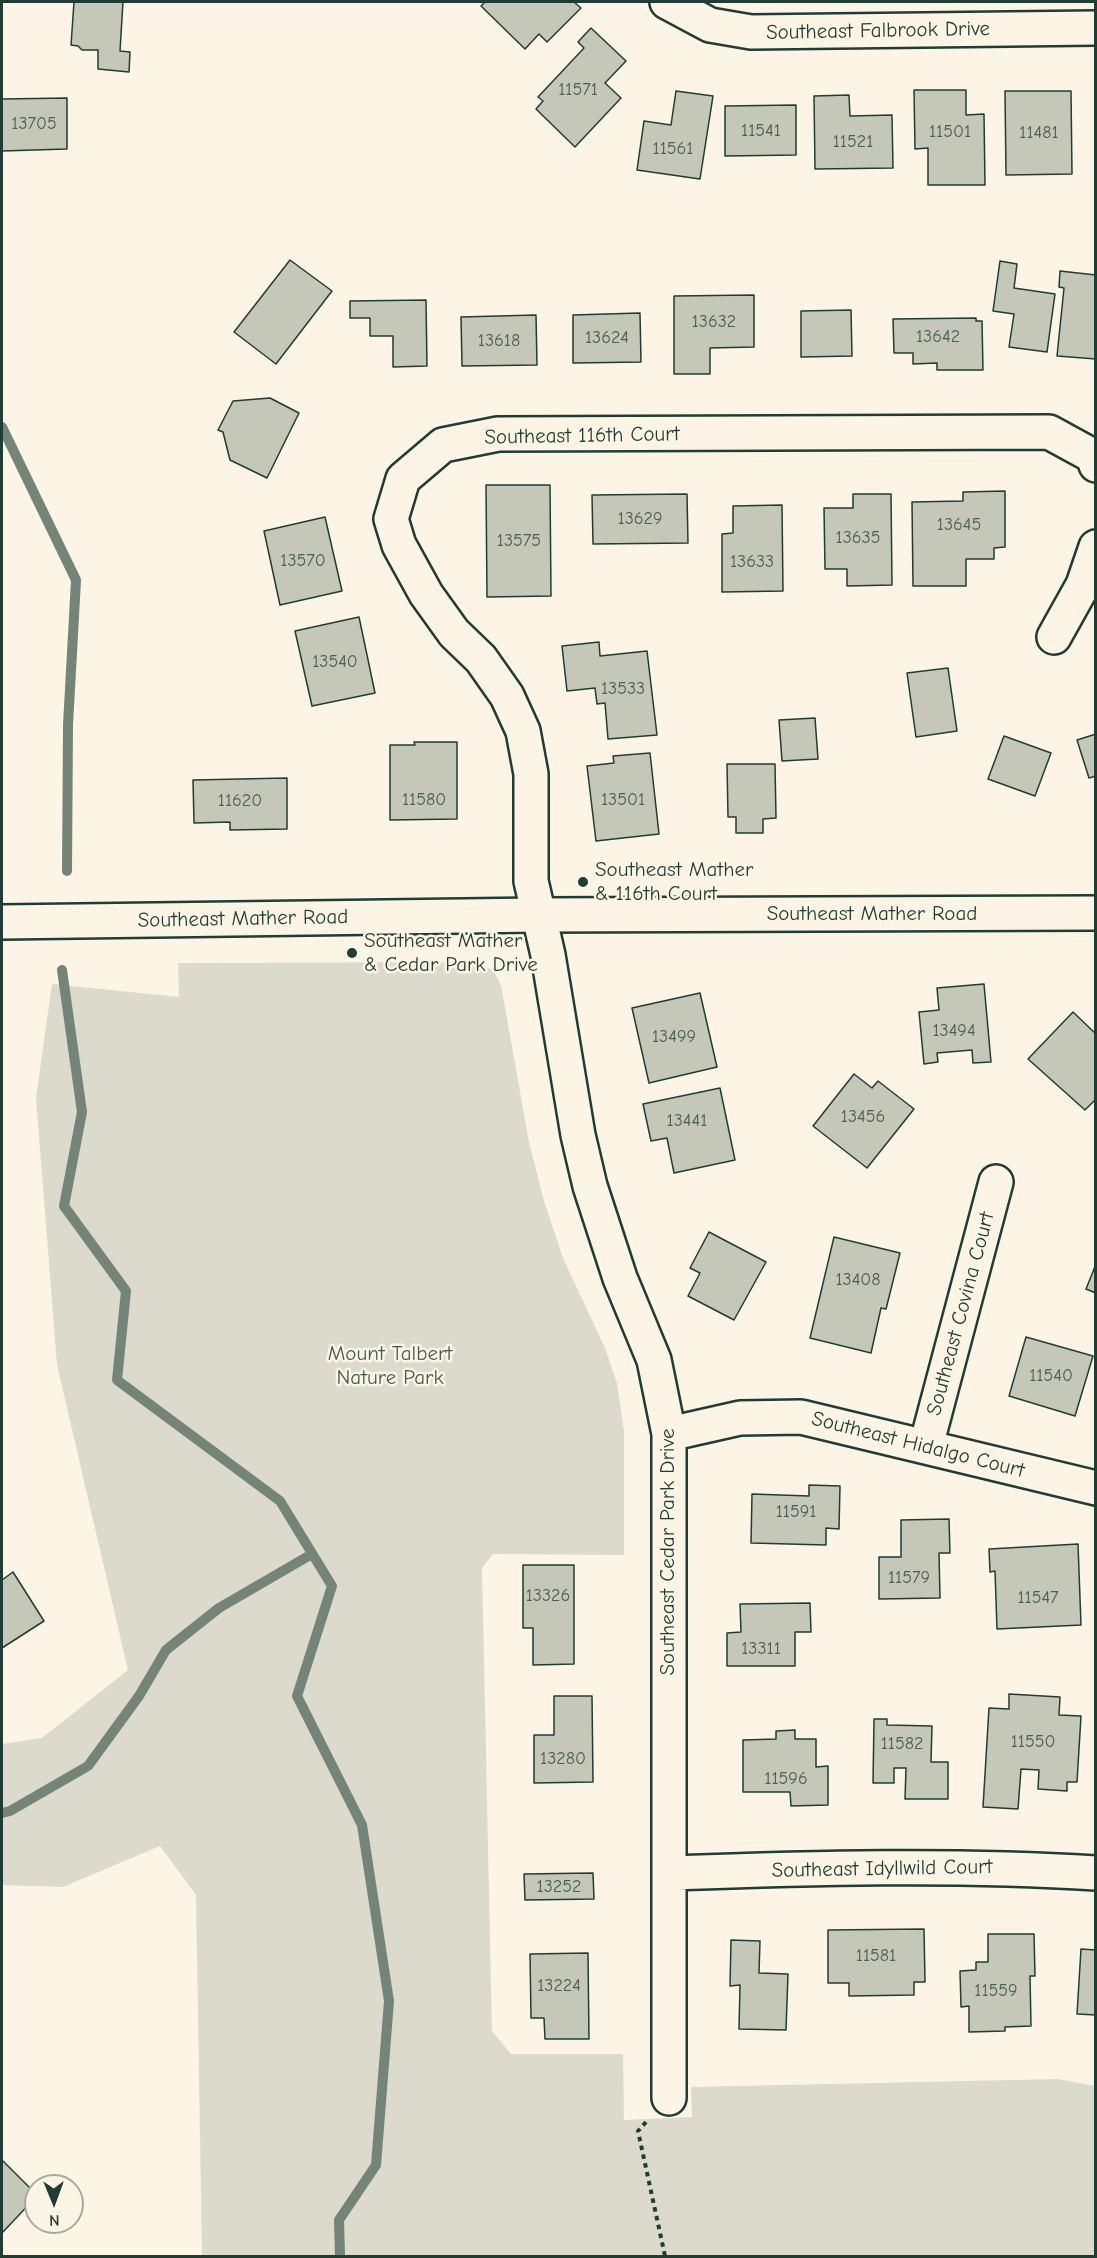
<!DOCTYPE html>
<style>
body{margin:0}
#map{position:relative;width:1097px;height:2258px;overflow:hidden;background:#fcf5e5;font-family:"Comic Neue",sans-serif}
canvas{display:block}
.frame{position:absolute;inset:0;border:3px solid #1f3d34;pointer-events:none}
.north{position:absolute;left:24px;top:2174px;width:60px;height:60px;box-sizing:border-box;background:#fcf5e5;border:2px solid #a4ab9e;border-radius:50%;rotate:179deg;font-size:16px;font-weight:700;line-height:24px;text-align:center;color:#1f3d34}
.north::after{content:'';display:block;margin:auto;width:21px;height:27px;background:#1f3d34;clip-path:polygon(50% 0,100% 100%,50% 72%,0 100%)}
</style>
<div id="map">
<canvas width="1097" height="2258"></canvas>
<div class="frame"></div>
<div class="north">N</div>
</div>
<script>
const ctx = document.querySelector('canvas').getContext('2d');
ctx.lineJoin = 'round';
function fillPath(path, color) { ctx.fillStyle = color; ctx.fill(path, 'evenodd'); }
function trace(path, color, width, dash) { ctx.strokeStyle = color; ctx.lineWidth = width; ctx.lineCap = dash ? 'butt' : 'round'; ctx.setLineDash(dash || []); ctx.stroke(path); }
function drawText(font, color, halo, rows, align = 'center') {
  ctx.font = font + ' "Comic Neue",sans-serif'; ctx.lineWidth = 5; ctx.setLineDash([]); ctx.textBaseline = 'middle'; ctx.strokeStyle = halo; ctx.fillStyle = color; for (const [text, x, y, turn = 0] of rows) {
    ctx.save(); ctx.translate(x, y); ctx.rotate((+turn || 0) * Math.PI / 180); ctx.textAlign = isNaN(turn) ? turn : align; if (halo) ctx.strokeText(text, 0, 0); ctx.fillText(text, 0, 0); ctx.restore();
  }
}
fillPath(new Path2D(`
 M473,962L493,970L501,985L529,1142L544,1201L563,1258L605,1348L617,1383L624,1431V1555L493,1554L482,1568L492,2031L511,2054H623L624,2120L692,2117L691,2087L1058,2079L1095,2086V2256H202L196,1895L160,1846L63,1887L2,1885V1744L42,1738L128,1670L57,1365L36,1098L52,984L179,997L178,963Z`), '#dcdacc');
trace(new Path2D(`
 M2,427L76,580L68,725L67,871
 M62,970L82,1112L64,1206L126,1291L117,1380L280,1501L332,1586L297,1696L362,1825L389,2001L376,2165L339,2220L340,2256
 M2,1813L10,1811L88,1766L139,1696L166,1650L219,1608L312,1554`), '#758479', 10);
const building = new Path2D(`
 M74,2H123L120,51L130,52L129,72L98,69V50H82L78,46L71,45Z
 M485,2H574L581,8L547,42L539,34L525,49L481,6Z
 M591,28L626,61L605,83L621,98L575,147L536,109L543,101L538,97L584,48L578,42Z
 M914,90H966V115L984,114L985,185H928V148L915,149Z
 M676,91L713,96L700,179L637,170L644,121L671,125Z
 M1005,91H1071L1072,174L1006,175Z
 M849,95L850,116L892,115L893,168L815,169L814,96Z
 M67,98V149L2,151V99Z
 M796,105V155L725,156V106Z
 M290,260L332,291L276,364L234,332Z
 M1000,261L1017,264L1014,288L1055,294L1047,352L1009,347L1014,314L993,311Z
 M1060,271L1096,275V359L1057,356L1064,288L1059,287Z
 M754,295V347L710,348V374H674V296Z
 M426,300L427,366L393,367V336H370V318H350V301Z
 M851,310L852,356L801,357V311Z
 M640,313L641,362L573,363V315Z
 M536,315L537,365L462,366L461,317Z
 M976,318V321H982L983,370H937V363L913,364V353H894L893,319Z
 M270,398L299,413L267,478L230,460L223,432L218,430L233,401Z
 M486,485H550L551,596L487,597Z
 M1005,491V547L994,548V559H966V586H913L912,502L963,501V492Z
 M687,494L688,543L593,544L592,495Z
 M853,494H891L892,585L847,586V569H825L824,508H853Z
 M782,505L783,591L722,592V534L733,533V506Z
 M325,517L342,591L280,605L264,531Z
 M359,617L375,693L312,706L295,631Z
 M599,642L600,656L647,651L657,735L608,739L605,703L597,704L595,688L567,691L562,646Z
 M948,668L957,731L916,737L907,673Z
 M815,718L818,759L782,761L779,720Z
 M1096,734V776L1089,778L1077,740Z
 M1004,736L1051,753L1035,796L988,779Z
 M414,742H457V819L390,820V745H415Z
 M650,753L659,834L596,841L587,766L614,763L613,756Z
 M727,764H775L776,818L763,819V833H736V817H728Z
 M287,778V829L230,830V822L194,823L193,780Z
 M984,984L991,1062L973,1063L972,1050L937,1053L938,1062L924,1064L919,1012L939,1010L937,988Z
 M700,993L717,1067L649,1083L632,1008Z
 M1073,1012L1096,1034V1099L1085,1110L1028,1059Z
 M854,1074L872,1088L878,1081L914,1109L867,1168L813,1126Z
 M720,1088L735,1160L674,1173L667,1138L651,1141L643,1104Z
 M709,1232L766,1262L734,1320L688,1296L700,1273L690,1268Z
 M834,1237L900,1253L886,1309L881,1308L871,1353L810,1338Z
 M1096,1264V1293L1086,1289Z
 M1026,1337L1093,1356L1075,1416L1009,1396Z
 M809,1485L840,1486L839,1529L826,1528V1545L751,1543L752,1494L809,1496Z
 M949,1519L950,1553H939L940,1598L879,1599V1557H901V1520Z
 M1078,1544L1081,1625L997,1629L995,1571L990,1572L989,1549Z
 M523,1565H574V1664L533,1665V1628H523Z
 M13,1572L44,1621L2,1648V1580Z
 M810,1603L811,1632H795V1666H727V1633L741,1632L740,1604Z
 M1009,1694L1060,1697L1059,1715L1081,1716L1077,1782H1067V1791L1038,1789L1039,1770L1021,1769L1018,1809L983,1807L989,1708L1009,1709Z
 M554,1696H592L593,1782L534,1783V1735H554Z
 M874,1719H887V1725L932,1726L931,1762H948V1799H905L906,1768H894V1783H873Z
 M795,1730V1739H816V1767L828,1766V1805L791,1806L790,1792H743V1740L776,1739V1731Z
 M593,1873L594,1899L525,1900L524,1874Z
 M924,1929L925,1982H914V1995L849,1996V1983H828V1930Z
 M988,1934H1034L1035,1976H1030L1031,2026L1005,2027V2031L969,2032V2006L961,2007L960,1971L976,1970V1962H988Z
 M731,1940L760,1941L759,1973L788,1974L786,2030L739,2029L740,1985L730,1986Z
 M1081,1949L1096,1950V2015L1077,2014Z
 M588,1953L589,2039H545L544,2018H531L530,1954Z
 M2,2160L36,2194V2197L2,2233Z`);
fillPath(building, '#c5c7b9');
trace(building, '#1f3d34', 1.5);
const minor = new Path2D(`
 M667,2L710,25L751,32L1096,28
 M1054,637L1083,585L1096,547
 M669,1434L740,1418L801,1417L1096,1488
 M926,1446L996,1182
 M669,1873C811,1868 953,1864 1096,1873
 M669,2098V1434L654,1360L620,1278L590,1186L578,1135L548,955L531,881V774L523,731L507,696L481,659L454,633L426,594L399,545L391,519L403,479L443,445L498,434L1049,432L1093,456L1096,465`);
const tertiary = new Path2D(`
 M2,922L539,915L1096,913`);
trace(minor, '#1f3d34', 38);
trace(tertiary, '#1f3d34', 38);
trace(new Path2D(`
 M646,2122L638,2131L665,2256`), '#1f3d34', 4, [4.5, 4.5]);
trace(minor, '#fcf5e5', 33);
trace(tertiary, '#fcf5e5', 33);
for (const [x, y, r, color] of [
 [583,882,6,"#1f3d34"],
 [352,953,6,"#1f3d34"]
]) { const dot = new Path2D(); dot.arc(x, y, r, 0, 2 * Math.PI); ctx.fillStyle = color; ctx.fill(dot); trace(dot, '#fcf5e5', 2); }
drawText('18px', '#486055', null, [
 ["11571",578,90],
 ["13705",34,124],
 ["11541",761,131],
 ["11501",950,132],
 ["11481",1039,133],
 ["11521",853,142],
 ["11561",673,149],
 ["13632",714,322],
 ["13642",938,337],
 ["13624",607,338],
 ["13618",499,341],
 ["13629",640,519],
 ["13645",959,525],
 ["13635",858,538],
 ["13575",519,541],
 ["13570",303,561],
 ["13633",752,562],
 ["13540",335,662],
 ["13533",623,689],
 ["11580",424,800],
 ["13501",623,800],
 ["11620",240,801],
 ["13494",954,1031],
 ["13499",674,1037],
 ["13456",863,1117],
 ["13441",687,1121],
 ["13408",858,1280],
 ["11540",1051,1376],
 ["11591",796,1512],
 ["11579",909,1578],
 ["13326",548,1596],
 ["11547",1038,1598],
 ["13311",761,1649],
 ["11550",1033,1742],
 ["11582",902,1744],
 ["13280",563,1759],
 ["11596",786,1779],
 ["13252",559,1887],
 ["11581",876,1956],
 ["13224",559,1986],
 ["11559",996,1991]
]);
drawText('21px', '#1f3d34', '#fcf5e5', [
 ["Southeast Falbrook Drive",878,31,-1],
 ["Southeast 116th Court",582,436,-1],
 ["Southeast Mather Road",872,914],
 ["Southeast Mather Road",243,919,-1],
 ["Southeast Covina Court",961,1314,-75],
 ["Southeast Hidalgo Court",918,1445,14],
 ["Southeast Cedar Park Drive",668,1552,-90],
 ["Southeast Idyllwild Court",882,1869,-1]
]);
drawText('21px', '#1f3d34', '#fcf5e5', [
 ["Southeast Mather",595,870],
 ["& 116th Court",595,894],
 ["Southeast Mather",364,941],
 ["& Cedar Park Drive",364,965]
], 'left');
drawText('21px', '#455c52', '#fcf5e5', [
 ["Mount Talbert",390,1354],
 ["Nature Park",390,1378]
]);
</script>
